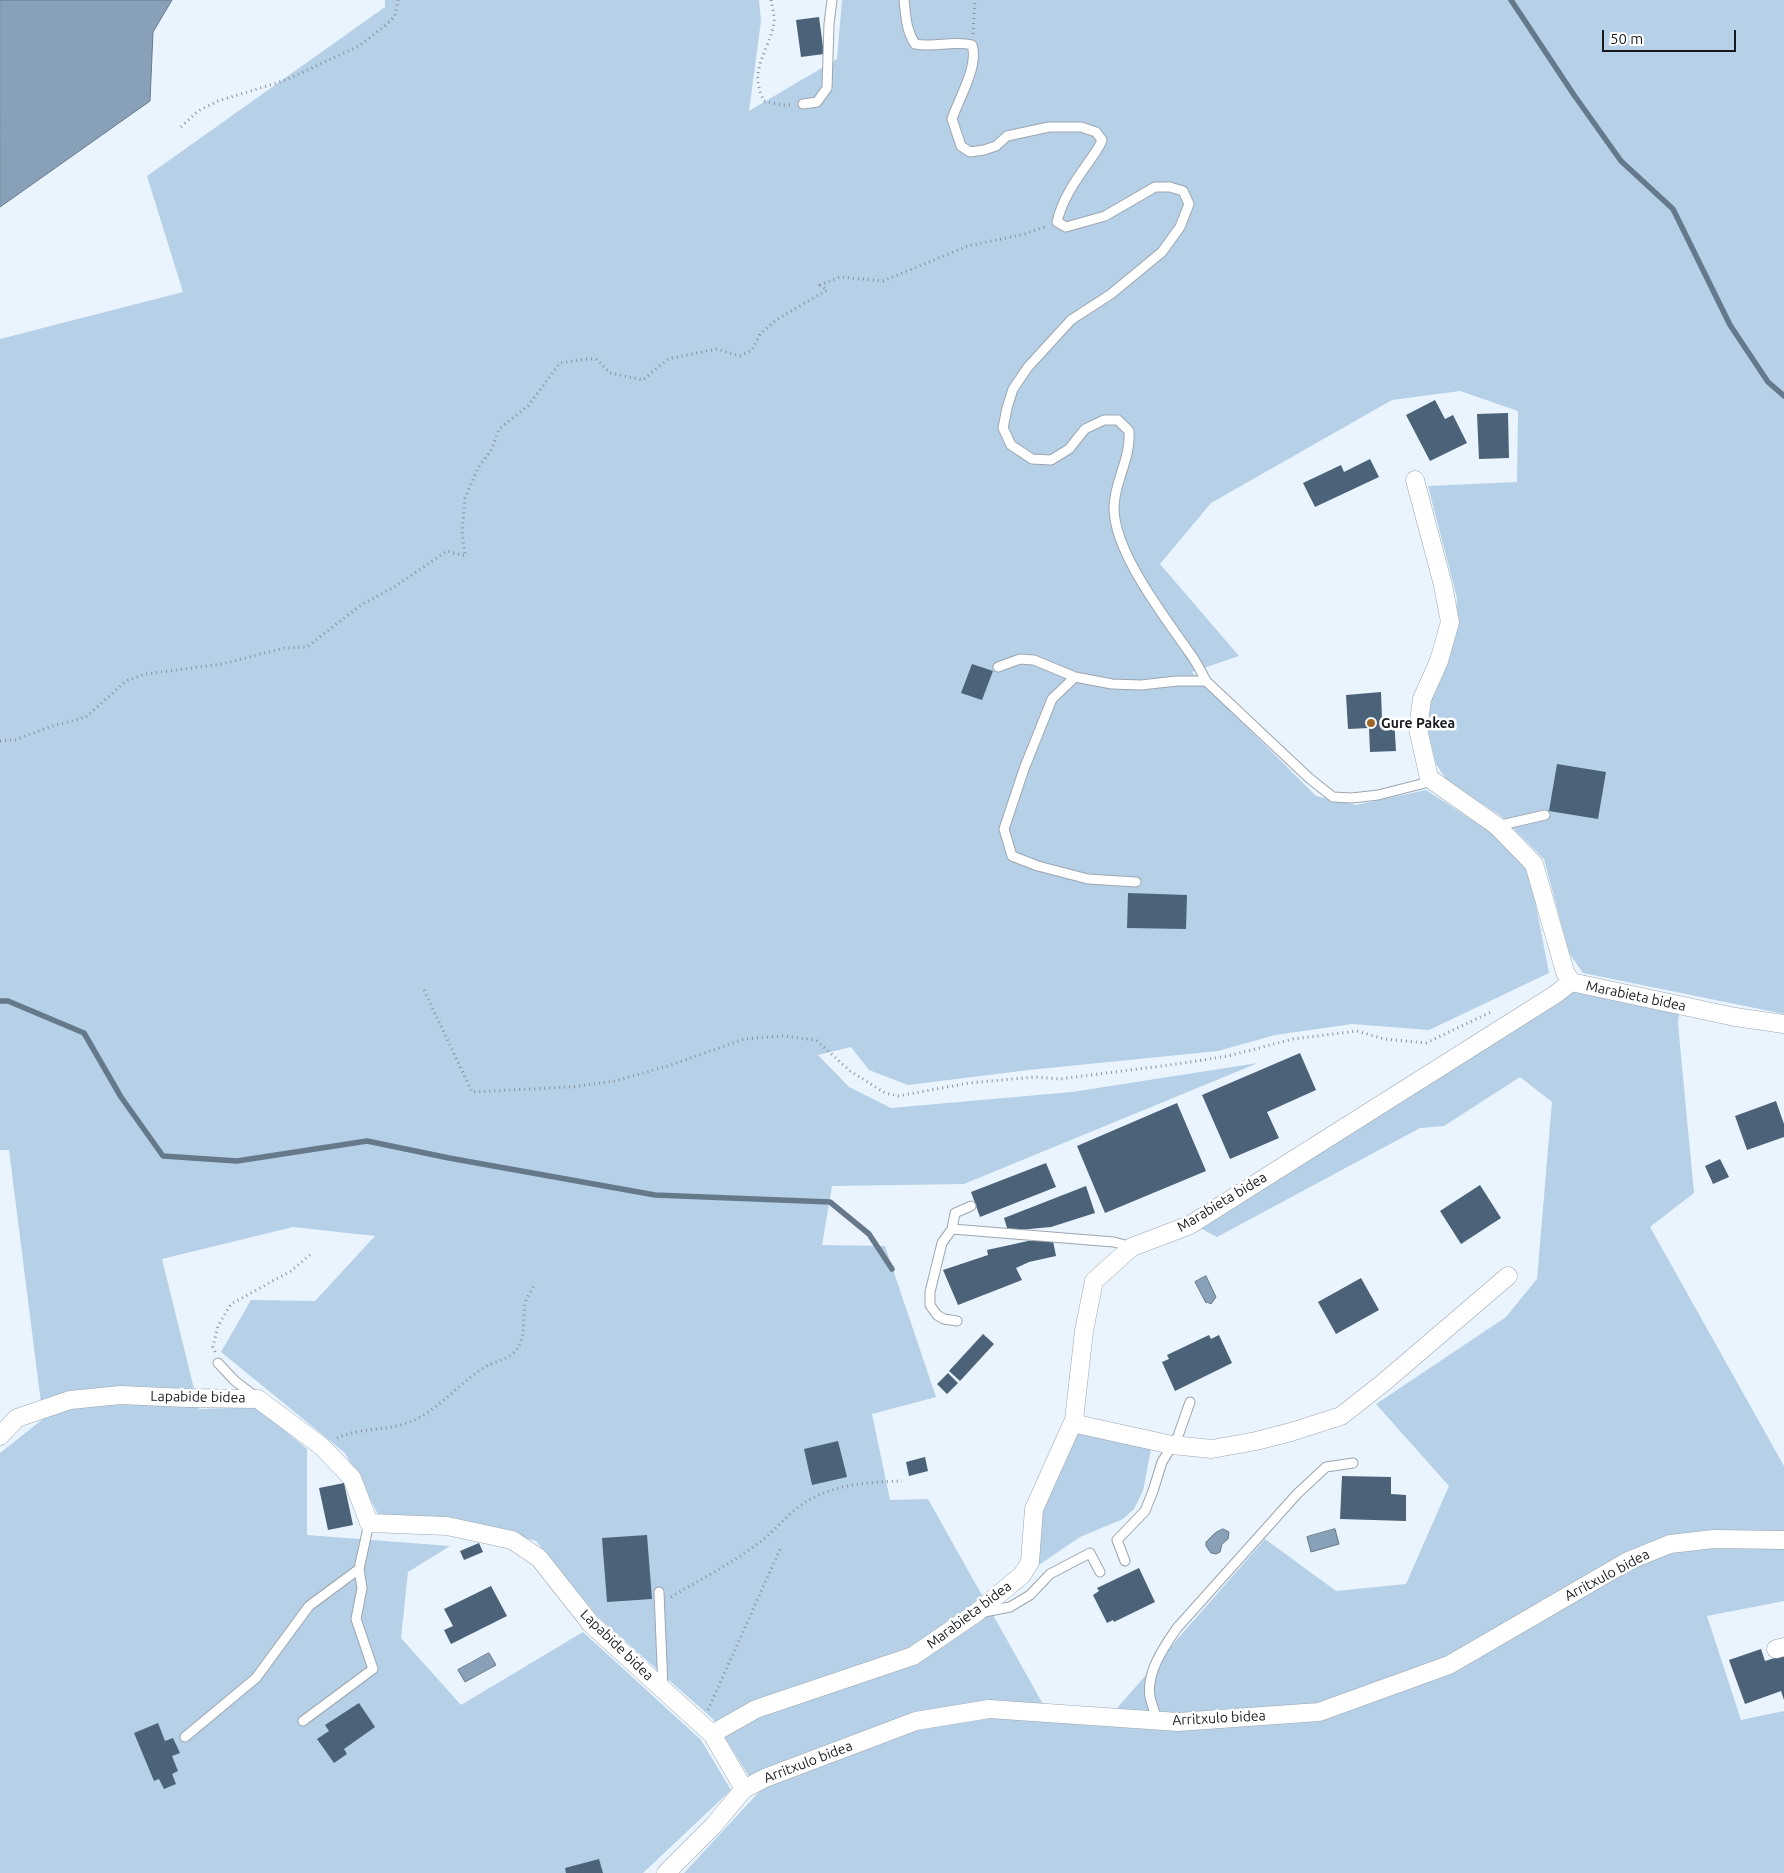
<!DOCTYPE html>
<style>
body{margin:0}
#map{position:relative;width:1784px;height:1873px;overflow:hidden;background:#e9f4ff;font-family:Ubuntu,sans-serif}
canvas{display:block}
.scale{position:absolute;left:1602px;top:30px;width:134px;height:22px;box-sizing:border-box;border:2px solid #171b1f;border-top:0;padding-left:6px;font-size:15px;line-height:18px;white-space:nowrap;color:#171b1f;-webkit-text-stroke:4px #fff;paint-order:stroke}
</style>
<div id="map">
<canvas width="1784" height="1873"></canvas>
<div class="scale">50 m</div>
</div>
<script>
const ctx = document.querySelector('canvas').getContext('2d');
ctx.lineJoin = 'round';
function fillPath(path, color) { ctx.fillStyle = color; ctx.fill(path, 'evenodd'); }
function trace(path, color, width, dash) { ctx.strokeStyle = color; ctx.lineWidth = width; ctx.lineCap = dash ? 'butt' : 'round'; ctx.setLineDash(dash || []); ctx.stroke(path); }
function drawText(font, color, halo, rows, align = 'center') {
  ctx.font = font + ' Ubuntu,sans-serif'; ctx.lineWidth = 5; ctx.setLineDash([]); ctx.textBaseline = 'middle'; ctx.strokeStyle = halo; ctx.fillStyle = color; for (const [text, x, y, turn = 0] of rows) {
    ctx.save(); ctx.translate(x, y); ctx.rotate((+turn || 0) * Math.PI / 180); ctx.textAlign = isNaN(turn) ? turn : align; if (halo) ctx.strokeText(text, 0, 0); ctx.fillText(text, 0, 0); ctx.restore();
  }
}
fillPath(new Path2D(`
 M385,0H759L761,21L749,111L837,59L842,0H1784V1014L1583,973L1569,953L1544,859L1501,816L1447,781L1436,764L1426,724L1433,689L1455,633L1457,598L1428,486L1517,482L1518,411L1460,391L1392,400L1211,503L1160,564L1239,656L1192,672L1316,796L1356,805L1426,790L1491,832L1530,874L1549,973L1429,1030L1352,1024L1275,1035L1218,1051L1029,1070L908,1085L869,1070L851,1047L818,1055L849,1087L891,1108L1072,1092L1258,1063L964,1184L832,1186L822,1245L885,1246L936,1397L872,1414L890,1500L928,1499L1053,1722L1104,1723L1265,1539L1336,1591L1406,1584L1449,1486L1376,1404L1506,1317L1537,1279L1552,1102L1520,1077L1444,1126L1420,1128L1217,1237L1200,1228L1573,991L1679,1012L1678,1024L1694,1193L1650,1227L1784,1466V1601L1707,1616L1741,1720L1784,1711V1873H684L759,1792L713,1719L599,1618L536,1541L445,1518L378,1514L345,1453L221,1352L251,1300L315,1301L375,1236L293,1227L162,1259L199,1409L257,1407L307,1449V1535L450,1546L408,1572L401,1638L461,1705L583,1632L701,1740L731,1790L643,1873H0V1453L43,1419L9,1150H0V339L183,292L147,176L385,7Z
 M1079,1432L1151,1449L1143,1491L1134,1509L1123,1519L1080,1537L1036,1567L1042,1507L1053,1477Z`), '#b6d0e8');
const water = new Path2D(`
 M0,0H172L153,32L150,101L0,207Z
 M1206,1276L1216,1297L1211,1304L1207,1302L1206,1303L1195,1282Z
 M1223,1529L1229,1532L1228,1539L1222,1544L1220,1552L1216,1554L1211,1553L1206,1546V1542L1215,1533Z
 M1335,1529L1339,1544L1311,1552L1307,1537Z
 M489,1653L496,1665L465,1682L458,1670Z`);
fillPath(water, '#88a1b9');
trace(water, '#66798b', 1);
trace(new Path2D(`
 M1511,0L1574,95L1621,161L1673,209L1730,325L1768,382L1784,396
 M0,1001H8L84,1033L121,1097L163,1156L237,1161L367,1141L449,1158L655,1195L830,1202L869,1234L892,1269`), '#66798b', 5.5);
fillPath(new Path2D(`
 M819,17L824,54L801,57L796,20Z
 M1435,400L1445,419L1453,415L1467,443L1430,461L1406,415Z
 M1508,413L1509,458L1479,459L1477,414Z
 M1370,459L1379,477L1315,507L1303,483L1341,465L1344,472Z
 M972,664L993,671L982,700L961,693Z
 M1381,692L1382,719L1394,718L1396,751L1370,752L1369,728L1348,729L1346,695Z
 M1557,764L1606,772L1598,819L1549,811Z
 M1128,893L1187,895L1186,929L1127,928Z
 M1300,1053L1316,1090L1267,1112L1279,1138L1230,1159L1202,1095Z
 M1776,1101L1784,1124V1137L1747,1150L1735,1116Z
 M1177,1103L1206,1171L1105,1213L1077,1146Z
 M1720,1159L1729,1177L1713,1184L1705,1166Z
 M1046,1163L1056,1187L980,1217L971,1192Z
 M1480,1185L1501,1218L1461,1244L1440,1211Z
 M1086,1186L1095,1213L1051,1227L1008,1231L1004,1218Z
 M1028,1241H1053L1056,1256L1029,1262L1016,1268L1022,1280L958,1305L943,1270L988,1255L987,1250Z
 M1361,1278L1379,1310L1336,1334L1318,1302Z
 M983,1334L994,1344L960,1381L949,1371Z
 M1209,1335L1211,1339L1219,1335L1232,1363L1175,1391L1162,1362L1169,1359L1167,1355Z
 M948,1373L958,1383L947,1394L937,1384Z
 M838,1441L847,1477L812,1485L804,1449Z
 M925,1457L928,1471L909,1476L906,1462Z
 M1342,1476L1391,1477V1494L1406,1495V1521L1340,1519Z
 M344,1483L353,1525L328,1530L319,1488Z
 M647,1535L652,1599L607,1602L602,1538Z
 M479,1543L483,1552L464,1560L460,1551Z
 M1139,1568L1155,1602L1114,1622L1113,1620L1107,1623L1093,1595L1099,1591L1097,1588Z
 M491,1586L507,1616L451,1644L444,1630L453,1626L444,1609Z
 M1761,1649L1765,1661L1784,1655V1700L1781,1691L1745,1704L1729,1660Z
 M359,1703L375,1727L344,1749L347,1754L334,1763L317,1739L329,1731L325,1725Z
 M158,1723L165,1741L173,1738L180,1753L172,1756L178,1771L172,1774L176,1784L164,1789L159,1779L154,1781L134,1733Z
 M599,1859L603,1873H566L565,1868Z`), '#4b6278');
const lane = new Path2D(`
 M904,0C906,17 906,30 915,44C935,48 953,40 972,45C979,66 959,98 952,119L961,146L970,152L984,150L996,146L1007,136L1049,127H1081L1096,132L1102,140C1099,149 1093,155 1088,163C1075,181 1062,200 1057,222L1066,227L1105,216L1155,187H1170L1183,191L1189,204L1180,227L1162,252L1111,294L1071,320L1028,367L1013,389L1007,408L1003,428L1011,445L1032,459L1051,460L1069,449L1085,429L1104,420H1118L1129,431C1131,460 1114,481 1114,508C1114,552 1164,616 1189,652C1196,661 1201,671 1206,681
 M803,104L817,102L827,88L829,24L832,0
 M998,667L1020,659L1034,660L1075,677L1112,684L1141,685L1177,681H1206L1309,778L1333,797L1352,798L1378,795L1433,781
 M1075,677L1052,699L1024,769L1004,829L1012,856L1038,866L1088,879L1136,882
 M1497,826L1545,815
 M952,1229L1114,1242L1132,1247
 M957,1321L944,1319L937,1315L930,1305V1292L942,1243L952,1229L955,1213L971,1206
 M218,1363L235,1381L256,1397
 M1125,1561L1117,1540L1145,1511L1153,1491L1162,1462L1178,1436L1190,1402
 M659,1592L663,1689
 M979,1613L1010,1607L1030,1595L1050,1574L1090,1553L1100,1572
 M1157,1720C1155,1713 1152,1705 1150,1697C1146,1672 1164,1647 1177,1628L1297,1494L1326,1467L1353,1463
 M303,1721L373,1669L356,1619L362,1588L359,1569
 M185,1737L256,1678L309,1606L359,1569L369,1523`);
const street = new Path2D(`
 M1415,480L1443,585L1450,622L1439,661L1422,699L1418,729L1429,778L1497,826L1534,864L1565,972L1571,982
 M1074,1420L1081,1425L1172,1445L1212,1449L1256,1441L1291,1432L1341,1416L1383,1383L1508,1276
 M0,1436L17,1418L70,1400L121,1395L187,1398L258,1399L321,1446L352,1478L369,1523L447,1526L512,1540L539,1558L591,1624L712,1734L744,1789
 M1776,1649L1784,1647
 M712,1734L756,1709L913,1656L976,1613L1022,1575L1030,1562L1034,1509L1074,1420L1084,1331L1094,1281L1132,1247L1190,1225L1556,994L1571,982L1735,1017L1784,1024
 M666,1873L713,1826L744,1789L765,1778L916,1721L989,1709L1178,1722L1319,1712L1449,1665L1628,1561L1670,1544L1714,1539L1784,1540`);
trace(lane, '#9ca6b0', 11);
trace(street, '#9ca6b0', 19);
trace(new Path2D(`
 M771,0C772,7 775,16 774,23C768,54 748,69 764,101L782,105H790
 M973,34L975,0
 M181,127L198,111L218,101L286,80L359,46L386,25L395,16L398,0
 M0,741L15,740L49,727L86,717L126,681L146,674L222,664L284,648L307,647L361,605L394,587L447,551L465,556L462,532L465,498L478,468L492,449L499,429L528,406L560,363L586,359H596L610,373L643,380L668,359L717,349L740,356L752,350L760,334L776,320L827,290L820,285L840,277L883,281L968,246L1025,234L1047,226
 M424,990L472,1092L571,1087L615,1081L671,1065L744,1039L783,1036L816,1040L850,1071L885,1093L898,1096L969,1083L1035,1077L1060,1079L1184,1063L1228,1056L1293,1039L1357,1031L1384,1039L1426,1043L1493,1011
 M215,1352L213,1347L218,1326L231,1304L291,1271L311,1254
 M337,1438C358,1428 382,1431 404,1424C435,1415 457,1384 485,1367C497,1360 511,1360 519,1346C525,1334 523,1317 525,1304C526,1297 532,1290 535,1284
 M671,1597C699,1580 729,1565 756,1545C771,1535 782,1520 796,1509C825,1485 865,1482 902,1481
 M708,1710L781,1547`), '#899199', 3, [1, 4]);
trace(lane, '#fff', 9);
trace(street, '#fff', 18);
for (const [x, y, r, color] of [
 [1371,723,5,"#a16627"]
]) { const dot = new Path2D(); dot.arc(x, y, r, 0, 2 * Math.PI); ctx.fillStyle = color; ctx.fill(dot); trace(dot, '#fff', 2); }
drawText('bold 14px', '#171b1f', '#fff', [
 ["Gure Pakea",1381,723]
], 'left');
drawText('14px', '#171b1f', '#fff', [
 ["Marabieta bidea",1636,996,12],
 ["Marabieta bidea",1222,1202,-31],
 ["Lapabide bidea",198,1397,1],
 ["Arritxulo bidea",1607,1575,-28],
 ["Marabieta bidea",969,1615,-37],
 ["Lapabide bidea",617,1645,44],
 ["Arritxulo bidea",1219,1718,-3],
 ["Arritxulo bidea",808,1762,-21]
]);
</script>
